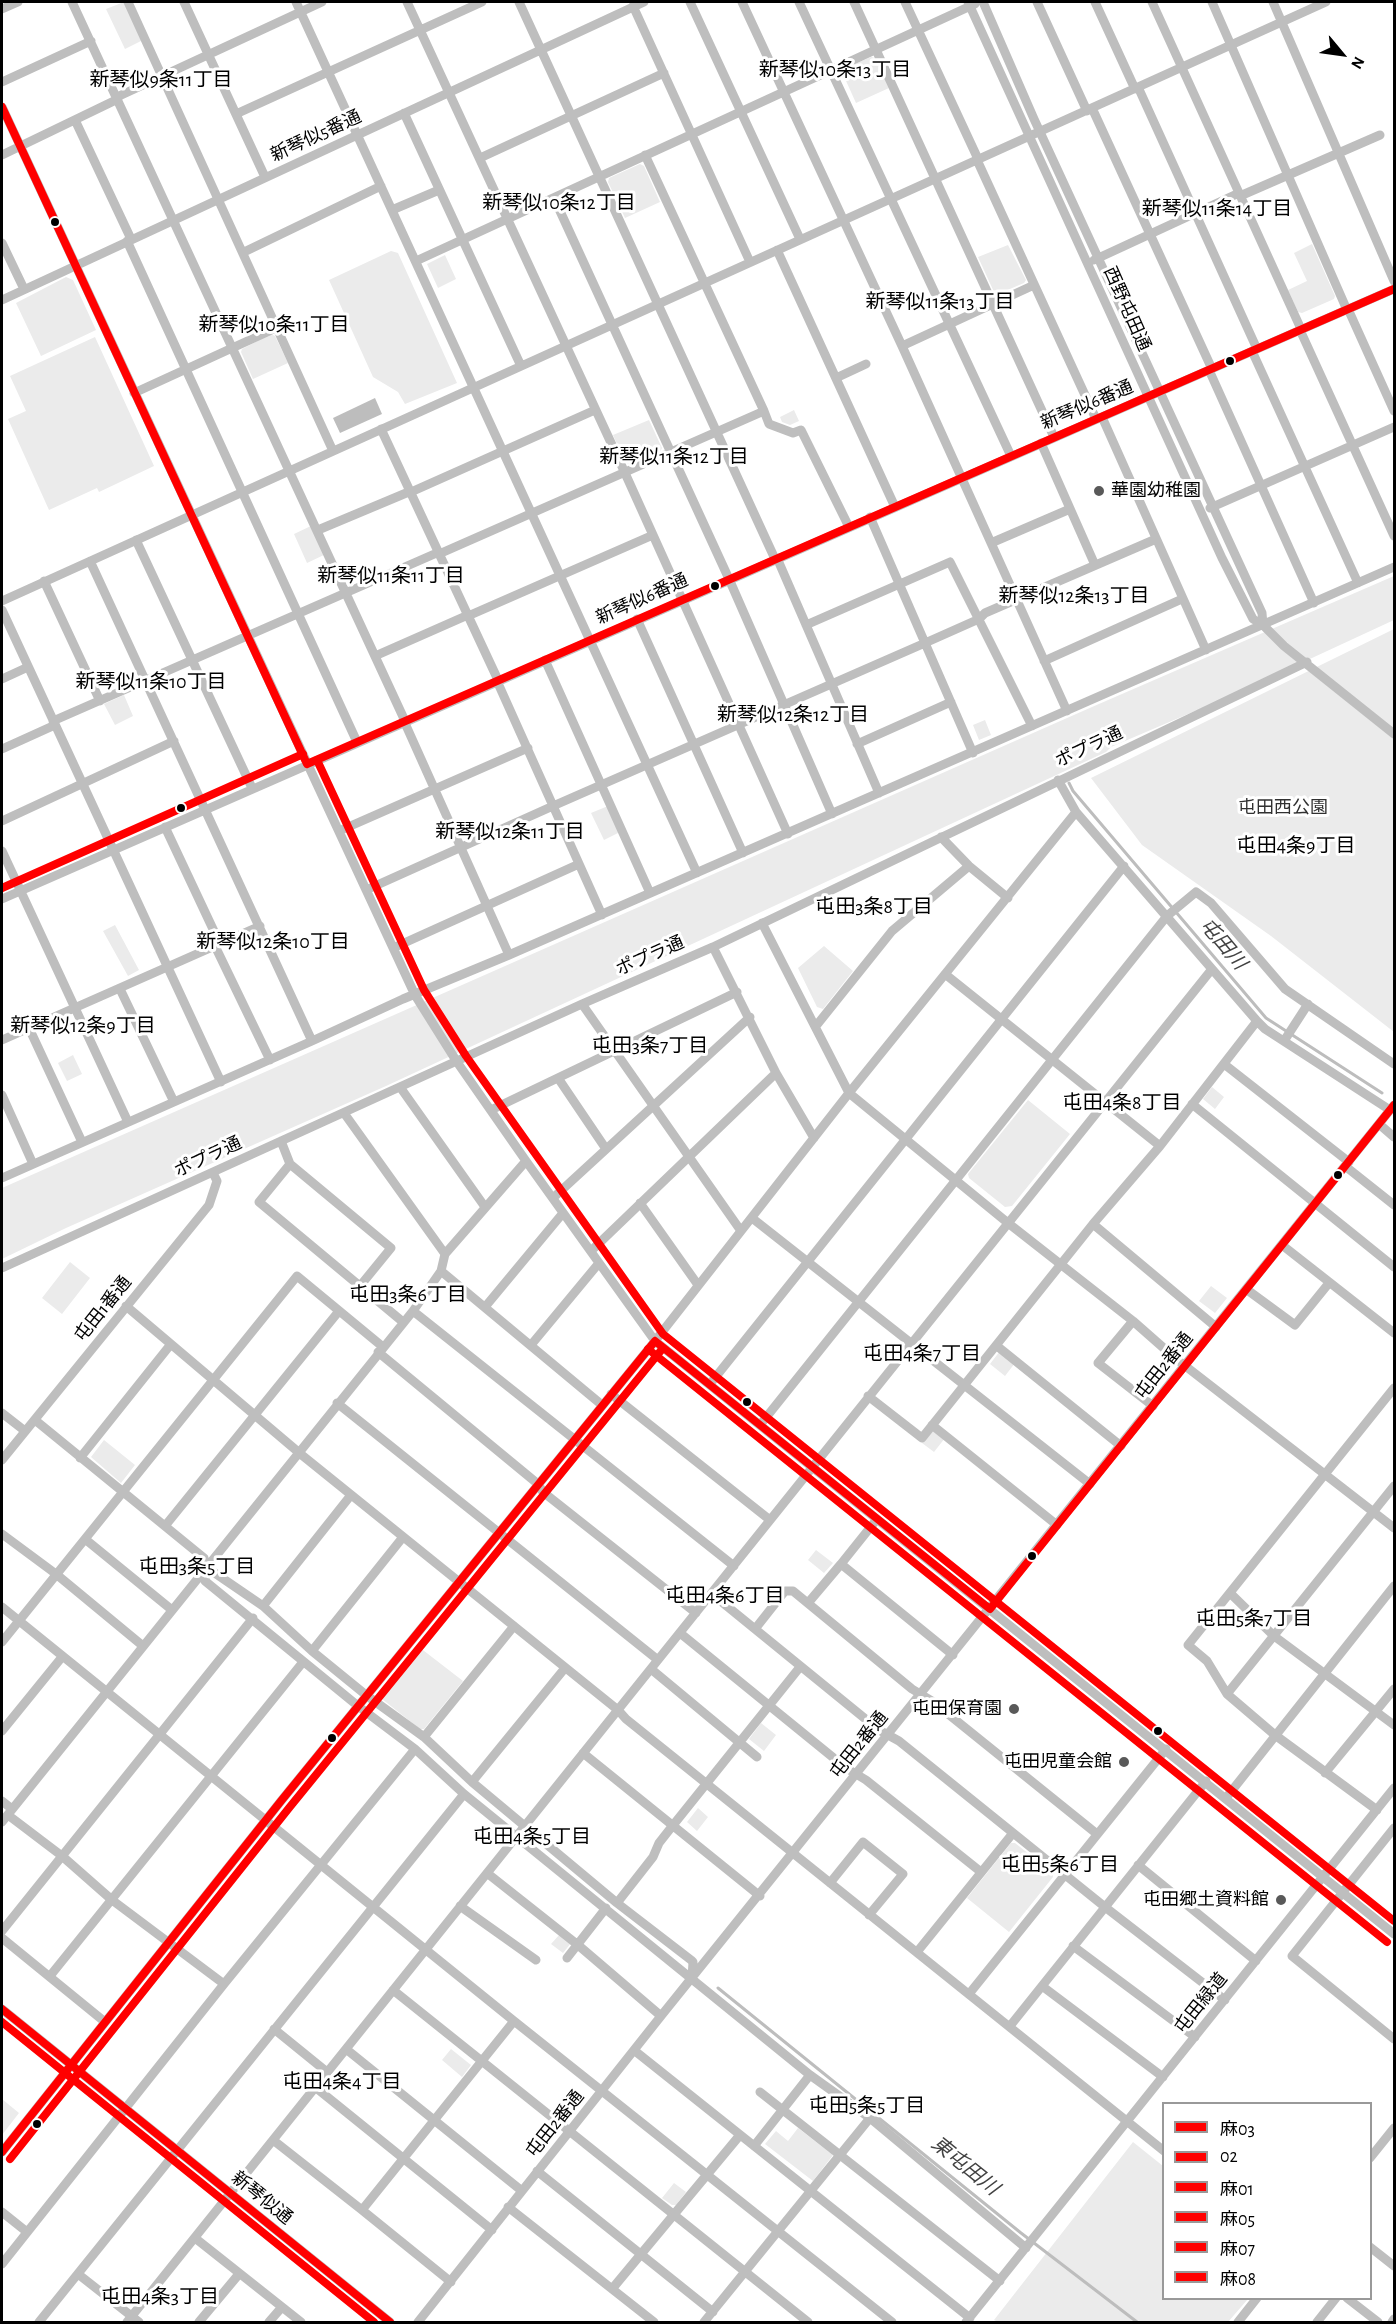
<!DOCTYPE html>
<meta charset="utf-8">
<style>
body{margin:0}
#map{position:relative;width:1396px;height:2324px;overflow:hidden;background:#fff;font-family:"Alegreya Sans","Noto Sans JP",sans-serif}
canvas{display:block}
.frame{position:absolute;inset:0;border:3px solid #000;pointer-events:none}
.legend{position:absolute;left:1162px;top:2102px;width:210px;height:198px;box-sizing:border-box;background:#fff;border:2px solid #999;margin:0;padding:8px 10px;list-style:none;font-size:18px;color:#000}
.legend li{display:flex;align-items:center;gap:12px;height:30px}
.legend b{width:30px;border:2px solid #999}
.north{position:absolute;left:1312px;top:24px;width:60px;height:60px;-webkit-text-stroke:4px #fff;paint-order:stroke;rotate:119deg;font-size:16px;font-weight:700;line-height:24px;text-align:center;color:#000}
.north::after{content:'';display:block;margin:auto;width:21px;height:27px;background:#000;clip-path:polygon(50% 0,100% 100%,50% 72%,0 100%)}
</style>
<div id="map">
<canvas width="1396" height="2324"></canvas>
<div class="frame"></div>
<ul class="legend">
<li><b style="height:8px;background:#f00"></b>麻03</li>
<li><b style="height:8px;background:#f00"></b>02</li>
<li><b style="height:8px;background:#f00"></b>麻01</li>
<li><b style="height:8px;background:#f00"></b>麻05</li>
<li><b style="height:8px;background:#f00"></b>麻07</li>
<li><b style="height:8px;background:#f00"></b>麻08</li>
</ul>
<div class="north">N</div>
</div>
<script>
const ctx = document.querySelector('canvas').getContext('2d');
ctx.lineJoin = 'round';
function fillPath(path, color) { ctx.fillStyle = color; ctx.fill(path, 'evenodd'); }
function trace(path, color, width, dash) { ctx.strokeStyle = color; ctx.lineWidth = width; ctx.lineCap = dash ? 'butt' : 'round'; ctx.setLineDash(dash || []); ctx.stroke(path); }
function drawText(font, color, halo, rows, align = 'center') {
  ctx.font = font + ' "Alegreya Sans","Noto Sans JP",sans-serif'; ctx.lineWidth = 6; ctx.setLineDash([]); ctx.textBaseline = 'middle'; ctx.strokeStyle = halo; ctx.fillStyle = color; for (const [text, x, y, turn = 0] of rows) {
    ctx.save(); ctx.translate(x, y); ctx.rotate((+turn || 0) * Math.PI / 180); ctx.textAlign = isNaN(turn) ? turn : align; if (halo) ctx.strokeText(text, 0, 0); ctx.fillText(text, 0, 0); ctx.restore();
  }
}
fillPath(new Path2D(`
 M124,2L143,40L125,49L106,9Z
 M871,57L875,58L889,88L856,103L842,72L843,69Z
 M640,164L644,166L660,202L625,218L608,182L609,178Z
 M1312,244L1335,296L1334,299L1302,313L1298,312L1288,290L1307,281L1294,253Z
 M1008,245L1026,280L1024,283L998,294L994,292L978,257Z
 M391,251L398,253L457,383L405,404L398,392L373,377L329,280Z
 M445,255L456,279L438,288L427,264Z
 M66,277L73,280L96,330L41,356L16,303Z
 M271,334L275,336L288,363L253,379L241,352L242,349Z
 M95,337L154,466L99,492L97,488L49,510L8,419L26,411L10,376Z
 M794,410L799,421L790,425L782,422L780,417Z
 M649,420L662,448L660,452L631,465L625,462L613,435Z
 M313,525L326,554L307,563L294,534Z
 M1394,576V620L1230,696L1111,747L1106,752L386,1086L66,1228L2,1259V1188L1092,707Z
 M1394,629V1032L1271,936L1142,845L1091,778Z
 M124,695L133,716L115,725L104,704Z
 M985,720L991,735L979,740L973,725Z
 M608,806L620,832L604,840L591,813Z
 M115,925L139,970L128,976L103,931Z
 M824,946L853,971L823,1009L817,1007L798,968Z
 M73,1055L82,1074L67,1081L58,1063Z
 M1212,1087L1224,1097L1215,1109L1203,1099Z
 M1028,1100L1070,1134L1012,1206L1005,1207L969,1178L968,1174Z
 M70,1262L90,1278L62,1314L42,1298Z
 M1211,1286L1227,1298L1215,1313L1199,1301Z
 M1000,1351L1015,1363L1005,1376L990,1364Z
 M933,1428L945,1438L934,1452L922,1443Z
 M104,1440L135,1465L121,1483L91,1457Z
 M816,1550L833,1563L824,1573L808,1560Z
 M419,1647L463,1681L424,1729H420L382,1699L381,1694Z
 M761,1723L776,1735L764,1751L749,1739Z
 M698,1808L708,1817L697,1831L687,1822Z
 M1011,1843H1015L1053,1873V1877L1009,1932L967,1898Z
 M560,1934L571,1943L563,1953L551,1944Z
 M451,2049L471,2065L462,2077L442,2060Z
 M2,2099L19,2113L2,2135Z
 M798,2128L833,2155L813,2181L765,2144L776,2131L788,2141Z
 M1133,2142L1163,2166L1164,2298L1248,2299L1228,2322H998L994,2320Z
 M674,2183L686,2192L676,2205H672L662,2198Z`), '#ebebeb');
fillPath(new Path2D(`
 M375,398L382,414L340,433L333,418Z`), '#bdbdbd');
trace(new Path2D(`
 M1069,783L1073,791L1266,1018L1382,1093
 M718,1988L1021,2233L1137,2322`), '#bdbdbd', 3);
trace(new Path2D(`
 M72,2L405,721
 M128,2L333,451
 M184,2L265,177
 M296,2L697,873
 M407,2L625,473L788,834
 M519,2L775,559
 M690,2L800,239
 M742,2L902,346L1067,711
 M799,2L1011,456
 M854,2L1054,437
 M905,2L978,159
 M968,2L1222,558L1253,619L1263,625L1284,646L1394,734
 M983,2L1034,119L1262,613L1263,625
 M1037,2L1087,111
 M1095,2L1135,89
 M1152,2L1301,329
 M1212,2L1347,310
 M1273,2L1394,281
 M633,6L750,262
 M2,9L18,2
 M2,82L91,41
 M1138,87L1257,349
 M117,97L322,2
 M2,107L415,995L457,1062L526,1161L655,1341L1394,1934
 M1092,108L1212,369
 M404,113L521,366
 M236,114L482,2
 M75,120L131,239
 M2,155L118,99
 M480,158L664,73
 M977,160L1096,419
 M1240,196L1380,135
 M554,198L729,579L832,814
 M392,210L439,190
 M127,241L357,742
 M2,243L24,289
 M777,250L895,507
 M244,252L381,186
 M1094,260L1239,193
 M416,261L975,4
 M2,300L644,2
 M1348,309L1394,411
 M1300,330L1394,536
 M902,346L1034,285
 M1252,351L1358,583
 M1209,370L1314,603
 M836,378L866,364
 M134,393L278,327
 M764,411L769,424L793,433L801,430L849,527
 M1102,417L1206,650
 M381,429L498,680
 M1041,443L1095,565
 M411,492L595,410
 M1210,508L1394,427
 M870,517L973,753
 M318,530L411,491
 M136,540L252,788
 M991,543L1070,509
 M439,554L764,411L645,155
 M777,558L879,793
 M90,561L312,1041
 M44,581L100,701
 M2,601L1326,2
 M2,610L221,1082
 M468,616L653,535
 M637,619L743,853
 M806,625L950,562L1032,726
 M375,656L468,615
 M545,660L650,893
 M1044,661L1182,599
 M2,679L28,667
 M497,681L602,915
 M53,721L439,552
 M404,721L509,955
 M857,744L951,702
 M2,749L55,725
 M1058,780L1076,812L1257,1021L1265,1029L1390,1110
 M2,821L174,741
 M165,827L220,944
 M339,831L528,748
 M941,837L969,866L1008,898
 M2,851L128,1122
 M366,890L553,806L925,643L979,619L985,613L1156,539
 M2,899L1394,289
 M762,923L849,1093L1008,1223L1133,1321L1175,1358L1394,1528
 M215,946L270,1060
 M713,947L776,1073L814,1138
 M393,948L579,864
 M945,974L1160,1146
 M120,989L174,1102
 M582,1004L741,1231
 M816,1026L892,931L969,866
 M29,1028L82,1142
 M2,1040L260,926
 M1284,1041L1308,1004
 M1224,1064L1349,1162
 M558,1078L606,1149
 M400,1087L485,1207
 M2,1095L33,1164
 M1192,1104L1394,1267
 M491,1110L737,992
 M344,1113L445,1254
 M1379,1124L1394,1137
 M281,1141L290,1164L391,1248L360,1286
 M290,1164L259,1202L403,1322
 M1345,1166L1394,1205
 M2,1178L312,1041L403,999L509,955L1394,567
 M553,1198L750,1017
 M640,1203L698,1285
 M752,1218L1090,1484
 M1093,1224L1216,1327
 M1282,1245L1394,1333
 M591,1251L776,1073
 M2,1268L582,1004L713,947L1307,662
 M441,1271L602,1405
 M1246,1289L1295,1325L1329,1283
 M126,1306L303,1456L618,1710L626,1719L1164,2151
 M485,1307L563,1213
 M413,1311L734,1566
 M1133,1321L1098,1363L1153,1406
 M531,1345L599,1263
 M997,1346L1121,1446
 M378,1352L538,1484L543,1492L696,1613
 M710,1384L1124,866
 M611,1394L770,1520
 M868,1396L922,1438L1093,1224L1160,1146L1257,1021
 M337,1403L658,1660
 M2,1413L25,1431
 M35,1420L204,1558L206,1567
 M760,1425L1167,916L1196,892L1211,903L1285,989L1394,1064
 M932,1425L1057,1525
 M80,1458L171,1344
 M2,1460L209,1205L217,1181L213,1173
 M877,1519L841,1564L953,1655
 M165,1526L339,1311
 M2,1534L56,1574L143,1646
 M85,1539L172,1610
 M1230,1593L1274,1636L1394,1725
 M712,1594L879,1730L899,1741L1105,1907L1225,2000
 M808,1603L841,1564
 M263,1606L351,1495
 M2,1607L514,2021L892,2322
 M755,1629L785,1591H793L912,1689L932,1701L1097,1834
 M680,1633L846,1768L866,1780L981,1872
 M2,1642L297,1276L383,1347
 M312,1651L403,1537
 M651,1669L757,1757
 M1227,1694L1394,1486
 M2,1731L62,1657
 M424,1737L514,1626
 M583,1753L760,1896
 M1325,1773L1394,1689
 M472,1782L565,1668
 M1226,1798L1394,1586
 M2,1801L12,1809
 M1377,1810L1275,1735L1227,1694L1207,1661L1188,1645L1394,1388
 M8,1815L62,1856L112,1900L224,1984
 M2,1822L413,1311L441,1271L445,1254L526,1161
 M1394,1828L1292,1956L1394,2039
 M1138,1865L1256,1961
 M487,1873L578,1945L661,2016
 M830,1883L863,1842L903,1874L869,1915
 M617,1903L653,1857L659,1843L670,1829L800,1667
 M460,1906L536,1960
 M2,1931L253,1618
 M2,1938L105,2022
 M1073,1946L1195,2037
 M917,1952L1013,1833
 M567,1958L606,1908
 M50,1976L303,1662
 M692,1979L693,1962L691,1960L617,1903L472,1782L424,1737L366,1695L312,1651L263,1606L206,1567L205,1581L358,1706L415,1749L464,1794L810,2075L870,2118L1026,2248
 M1042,1986L1163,2077
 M393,1990L808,2322
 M969,1994L1166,1749
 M2,2009L390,2322
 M1010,2026L1206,1781
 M274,2029L327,2072
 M346,2049L522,2191
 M635,2051L970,2318
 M315,2087L492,2230
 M760,2092L1000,2281
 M273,2140L362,2210L514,2021
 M754,2146L810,2075
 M2,2152L281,1801L655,1341L849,1093L1076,812
 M1370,2158L1394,2128
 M537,2171L713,2312
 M508,2207L654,2322
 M362,2210L451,2282
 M2,2212L27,2232
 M195,2238L301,2322
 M1370,2247L1394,2266
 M2,2264L224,1984L415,1749
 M78,2274L139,2322
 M612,2289L740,2135
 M1347,2298L1378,2322
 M39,2322L464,1794
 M127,2322L1212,969
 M199,2322L239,2274
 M269,2322L282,2307
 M418,2322L661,2016L1394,1105
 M704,2322L870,2118
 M966,2322L1394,1788
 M1238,2322L1257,2298
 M1317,2322L1336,2298
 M1392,2322L1394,2319`), '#bebebe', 9);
trace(new Path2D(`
 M655,1341L990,1609
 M990,1609L1394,1105
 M2,2152L281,1801L655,1341`), '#f00', 8);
trace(new Path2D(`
 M648,1349L1387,1942
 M10,2159L289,1808L663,1348`), '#f00', 8);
trace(new Path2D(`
 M317,760L424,990L466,1056L663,1334L1394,1921
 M2,888L303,754`), '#f00', 8);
trace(new Path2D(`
 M2,107L307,764
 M307,764L1394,289`), '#f00', 8);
trace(new Path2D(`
 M2,2009L390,2322`), '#f00', 8);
trace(new Path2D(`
 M2,2022L374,2322`), '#f00', 8);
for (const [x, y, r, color] of [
 [55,222,5,"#000"],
 [1230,361,5,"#000"],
 [1099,491,6,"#595959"],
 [715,586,5,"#000"],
 [181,808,5,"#000"],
 [1338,1175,5,"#000"],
 [747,1402,5,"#000"],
 [1032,1556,5,"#000"],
 [1014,1709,6,"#595959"],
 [1158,1731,5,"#000"],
 [332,1738,5,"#000"],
 [1124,1762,6,"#595959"],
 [1281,1900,6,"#595959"],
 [37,2124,5,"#000"]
]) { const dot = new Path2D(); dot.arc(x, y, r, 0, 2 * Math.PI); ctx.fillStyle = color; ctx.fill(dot); trace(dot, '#fff', 2); }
drawText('18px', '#000', '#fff', [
 ["新琴似5番通",316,136,-25],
 ["西野屯田通",1127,309,66],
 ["新琴似6番通",1087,405,-23],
 ["新琴似6番通",642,599,-24],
 ["ポプラ通",1089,747,-25],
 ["ポプラ通",650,956,-24],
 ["ポプラ通",208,1157,-25],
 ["屯田1番通",103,1309,-51],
 ["屯田2番通",1164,1366,-51],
 ["屯田2番通",859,1745,-51],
 ["屯田緑道",1201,2003,-51],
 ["屯田2番通",555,2124,-51],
 ["新琴似通",262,2198,39]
]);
drawText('18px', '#000', '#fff', [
 ["華園幼稚園",1111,491,"left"],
 ["屯田保育園",1002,1709],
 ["屯田児童会館",1112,1762],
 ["屯田郷土資料館",1269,1900]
], 'right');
drawText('18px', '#313131', '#fff', [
 ["屯田西公園",1283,808]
]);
drawText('20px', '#000', '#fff', [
 ["新琴似10条13丁目",835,70],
 ["新琴似9条11丁目",161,80],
 ["新琴似10条12丁目",559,203],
 ["新琴似11条14丁目",1217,209],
 ["新琴似11条13丁目",940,302],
 ["新琴似10条11丁目",274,325],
 ["新琴似11条12丁目",674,457],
 ["新琴似11条11丁目",391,576],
 ["新琴似12条13丁目",1074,596],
 ["新琴似11条10丁目",151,682],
 ["新琴似12条12丁目",793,715],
 ["新琴似12条11丁目",510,832],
 ["屯田4条9丁目",1296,846],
 ["屯田3条8丁目",874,907],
 ["新琴似12条10丁目",273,942],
 ["新琴似12条9丁目",83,1026],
 ["屯田3条7丁目",650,1046],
 ["屯田4条8丁目",1122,1103],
 ["屯田3条6丁目",408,1295],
 ["屯田4条7丁目",922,1354],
 ["屯田3条5丁目",197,1567],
 ["屯田4条6丁目",725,1596],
 ["屯田5条7丁目",1254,1619],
 ["屯田4条5丁目",532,1837],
 ["屯田5条6丁目",1060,1865],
 ["屯田4条4丁目",342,2082],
 ["屯田5条5丁目",867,2106],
 ["屯田4条3丁目",160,2297]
]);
drawText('italic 20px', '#424242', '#fff', [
 ["屯田川",1223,944,50],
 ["東屯田川",965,2166,39]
]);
</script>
